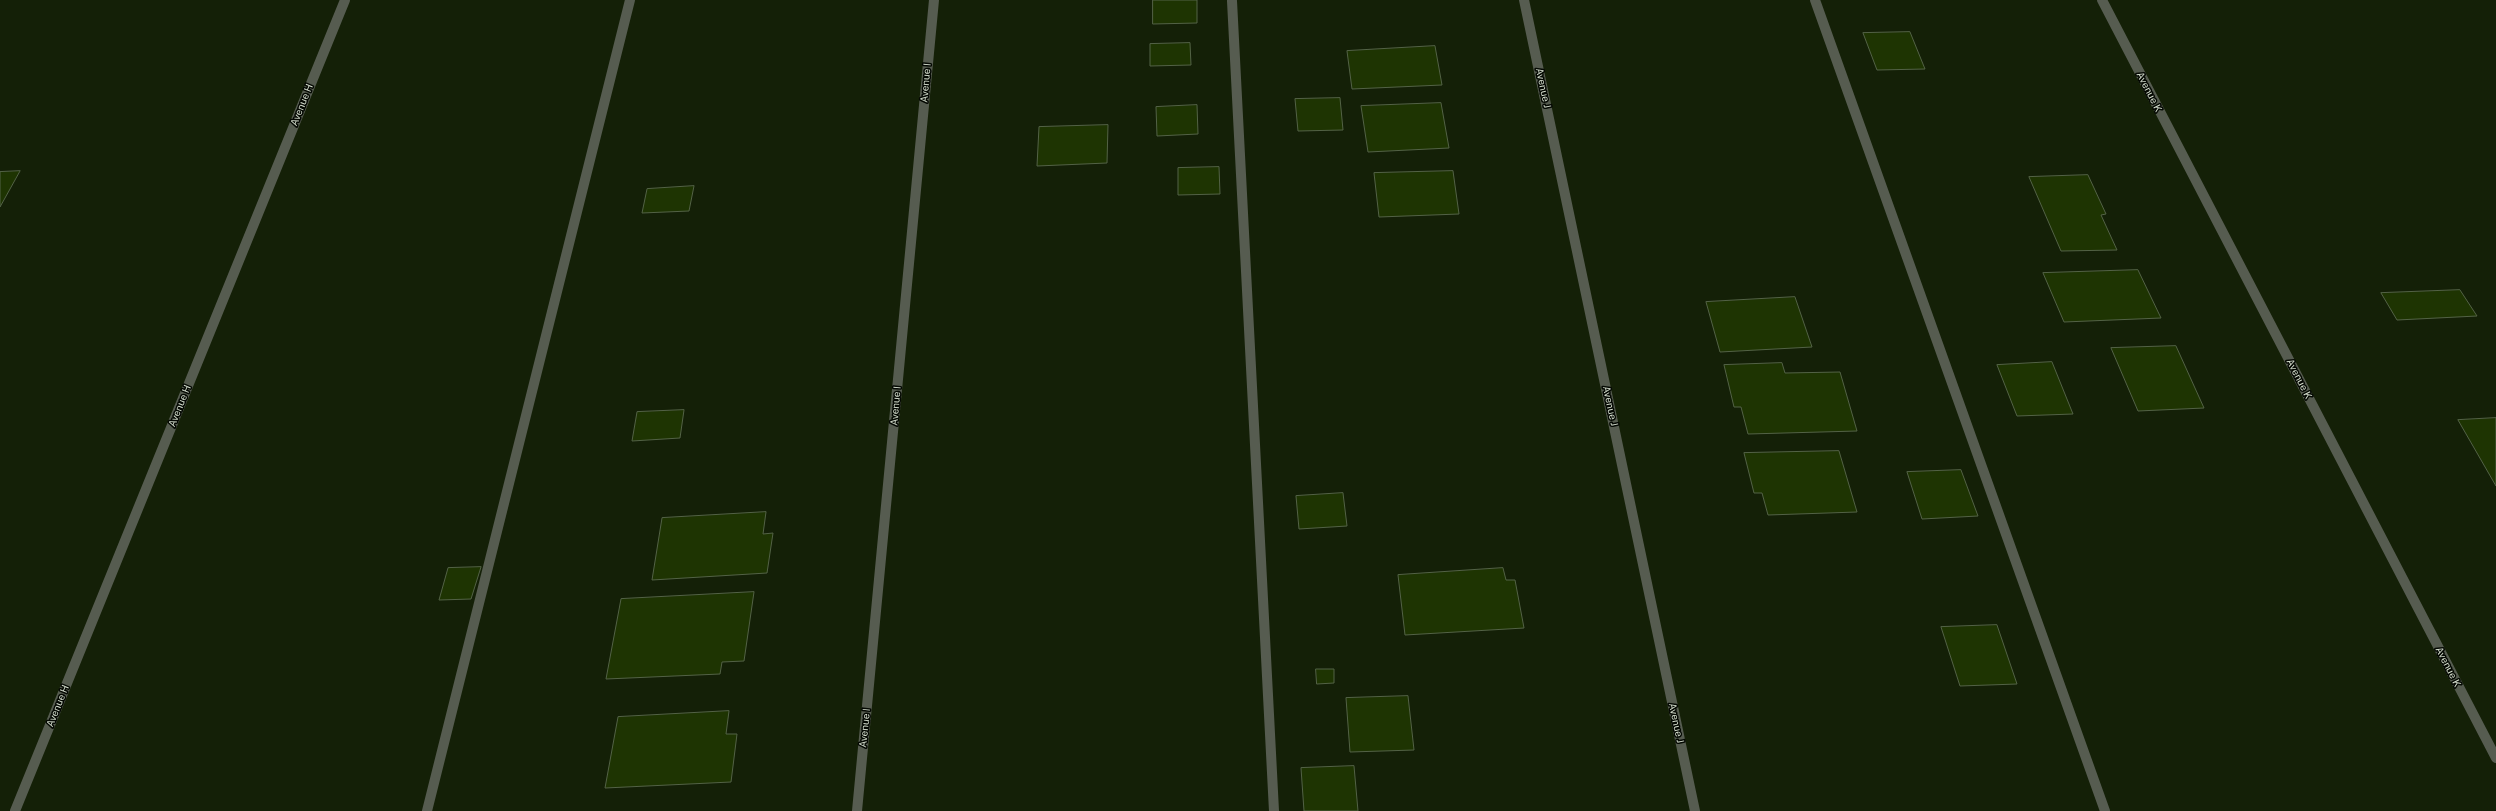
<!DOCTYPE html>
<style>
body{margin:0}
canvas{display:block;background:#142007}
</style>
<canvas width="2496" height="811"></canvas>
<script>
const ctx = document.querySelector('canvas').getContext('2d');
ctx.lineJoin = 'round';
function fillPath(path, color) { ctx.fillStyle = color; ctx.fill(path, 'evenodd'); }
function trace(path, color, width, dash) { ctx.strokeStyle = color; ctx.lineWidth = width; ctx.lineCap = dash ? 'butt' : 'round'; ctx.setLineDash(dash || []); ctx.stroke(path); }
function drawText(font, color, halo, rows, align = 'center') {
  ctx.font = font + ' "Public Sans",sans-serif'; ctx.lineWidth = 3; ctx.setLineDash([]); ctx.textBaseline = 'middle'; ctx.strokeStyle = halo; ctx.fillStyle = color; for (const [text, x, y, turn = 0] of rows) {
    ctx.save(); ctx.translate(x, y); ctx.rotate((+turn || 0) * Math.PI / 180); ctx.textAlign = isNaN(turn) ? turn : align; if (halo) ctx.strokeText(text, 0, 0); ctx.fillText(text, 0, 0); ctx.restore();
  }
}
const building = new Path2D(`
 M1153,0H1197V23L1153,24Z
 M1910,32L1925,69L1877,70L1863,33Z
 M1190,43L1191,65L1150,66V44Z
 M1435,46L1442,85L1352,89L1347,51Z
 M1340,98L1343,130L1298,131L1295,99Z
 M1441,103L1449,148L1368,152L1361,106Z
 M1197,105L1198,134L1157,136L1156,107Z
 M1108,125L1107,163L1037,166L1039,127Z
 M1219,167L1220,194L1178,195V168Z
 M20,171L0,207V172Z
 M1453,171L1459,214L1379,217L1374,173Z
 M2088,175L2106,214L2101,215L2117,250L2061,251L2029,177Z
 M694,186L689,211L642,213L647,189Z
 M2138,270L2161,318L2064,322L2043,273Z
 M2460,290L2477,316L2397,320L2381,293Z
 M1795,297L1812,347L1720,352L1706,302Z
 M2176,346L2204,408L2138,411L2111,348Z
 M2052,362L2073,414L2017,416L1997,365Z
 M1782,363L1785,373L1840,372L1857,431L1748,434L1741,407H1734L1724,365Z
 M684,410L680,438L632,441L637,412Z
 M2496,418V486L2458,420Z
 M1839,451L1857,512L1768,515L1762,493H1754L1744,453Z
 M1961,470L1978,516L1922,519L1907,472Z
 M1343,493L1347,526L1299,529L1296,496Z
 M766,512L763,534L773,533L767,573L652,580L662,518Z
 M481,567L471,599L439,600L448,568Z
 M1503,568L1506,580H1515L1524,628L1405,635L1398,575Z
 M754,592L744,661L722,662L720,674L606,679L621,599Z
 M1997,625L2017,684L1960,686L1941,627Z
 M1316,669H1334V683L1317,684Z
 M1408,696L1414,750L1350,752L1346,698Z
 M729,711L726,734H737L731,782L605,788L618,717Z
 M1354,766L1358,811H1304L1301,768Z`);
fillPath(building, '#1e3402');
trace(building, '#536246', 1);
trace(new Path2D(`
 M1815,0L2105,811
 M1232,1L1274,811
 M427,811L630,0`), '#565c50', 10);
trace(new Path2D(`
 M1524,0L1695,811
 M2102,0L2496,758
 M15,811L345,0
 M857,811L934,0`), '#565c50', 10);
drawText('10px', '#d5dece', '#040802', [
 ["Avenue I",926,83,-85],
 ["Avenue J",1543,88,78],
 ["Avenue K",2149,92,63],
 ["Avenue H",302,105,-68],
 ["Avenue K",2299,379,63],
 ["Avenue H",180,406,-68],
 ["Avenue I",896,406,-85],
 ["Avenue J",1610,406,78],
 ["Avenue K",2448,667,63],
 ["Avenue H",58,706,-68],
 ["Avenue J",1676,723,78],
 ["Avenue I",865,728,-84]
]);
</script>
